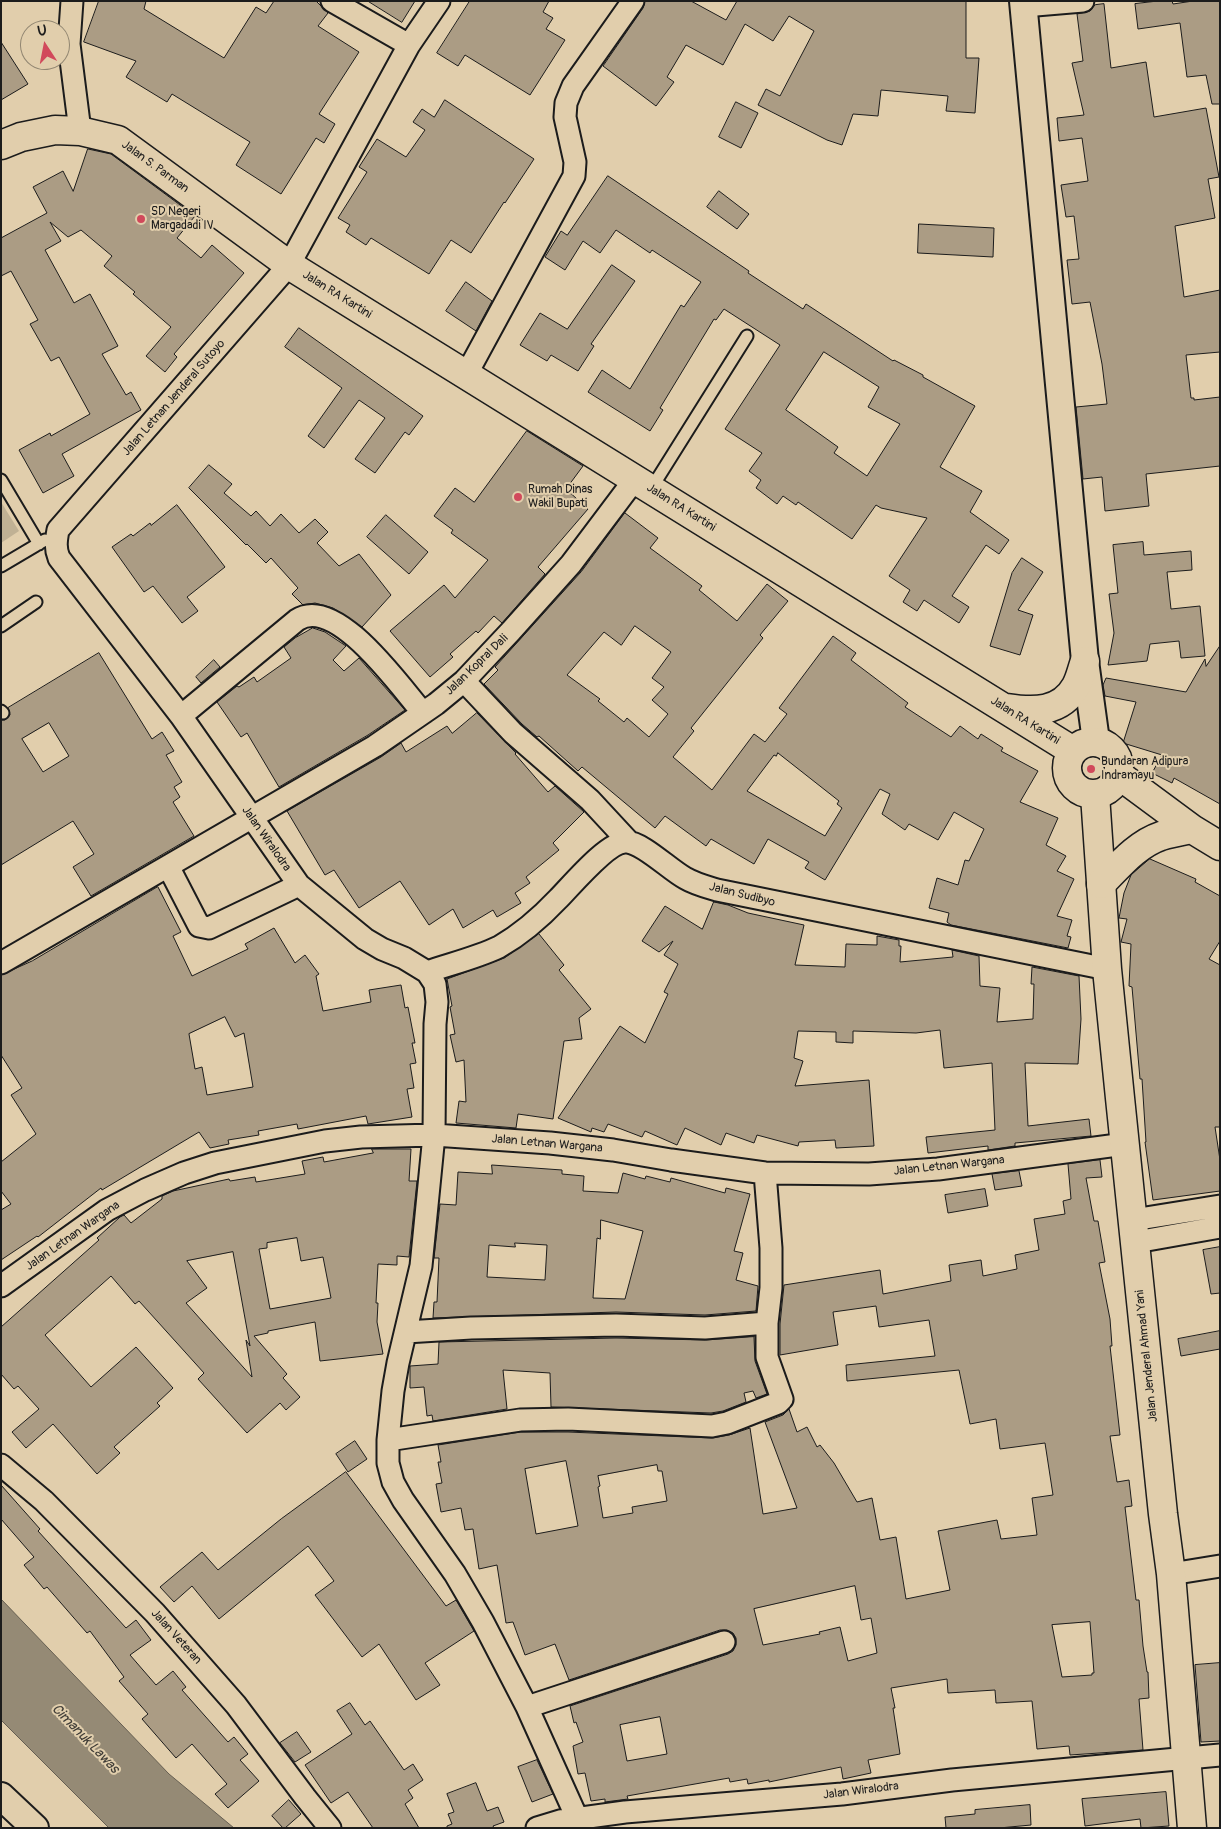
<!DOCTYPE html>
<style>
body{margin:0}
#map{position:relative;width:1221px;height:1829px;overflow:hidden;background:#e1ceac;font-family:Pangolin,sans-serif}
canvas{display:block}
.frame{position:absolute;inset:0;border:2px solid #1c1c1c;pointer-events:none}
.north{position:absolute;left:20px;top:20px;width:50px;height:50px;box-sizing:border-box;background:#e1ceac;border:1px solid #928772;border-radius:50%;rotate:349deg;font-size:14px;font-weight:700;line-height:20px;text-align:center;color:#1c1c1c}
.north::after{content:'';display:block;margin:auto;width:18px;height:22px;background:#d1495b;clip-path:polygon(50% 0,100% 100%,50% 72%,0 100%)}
</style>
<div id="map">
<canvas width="1221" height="1829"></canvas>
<div class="frame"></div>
<div class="north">U</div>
</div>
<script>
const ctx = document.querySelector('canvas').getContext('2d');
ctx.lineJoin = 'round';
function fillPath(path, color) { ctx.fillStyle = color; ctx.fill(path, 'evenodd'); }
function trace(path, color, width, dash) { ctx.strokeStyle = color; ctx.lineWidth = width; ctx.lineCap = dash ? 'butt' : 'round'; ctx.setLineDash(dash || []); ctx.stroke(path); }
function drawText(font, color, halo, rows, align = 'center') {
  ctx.font = font + ' Pangolin,sans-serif'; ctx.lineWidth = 4; ctx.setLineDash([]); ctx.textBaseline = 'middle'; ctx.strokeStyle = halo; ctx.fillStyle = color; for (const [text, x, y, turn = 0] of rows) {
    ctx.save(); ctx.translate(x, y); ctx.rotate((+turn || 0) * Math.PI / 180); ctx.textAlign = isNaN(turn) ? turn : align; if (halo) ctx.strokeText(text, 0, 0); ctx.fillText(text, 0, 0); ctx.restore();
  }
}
fillPath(new Path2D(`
 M1,502L19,531L1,543Z`), '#c0b194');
const water = new Path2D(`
 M1,1599L169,1774L234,1828H109L1,1720Z`);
fillPath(water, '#958a75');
trace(water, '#655e51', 1);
const building = new Path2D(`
 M99,1H146L144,9L224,58L256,7L266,13L274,1H316L328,13L318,26L359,52L319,114L335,124L324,143L316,138L281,194L236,165L250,142L172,94L167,102L126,77L136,61L84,42Z
 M368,1H415L402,22Z
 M470,1H549L543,12L553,18L546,29L565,40L530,95L465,55L458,66L437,53Z
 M645,1H691L726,20L737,1H966V58H979L975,113L946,111L948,96L881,90L878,116L853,114L842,145L827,140L758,105L766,89L780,96L814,31L789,16L773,41L745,24L723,65L686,45L667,77L674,82L656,106L603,66L643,8Z
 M1158,1H1172L1173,4L1193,1H1220V104H1212L1206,75L1187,77L1180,23L1138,29L1135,4Z
 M1104,4L1111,68L1146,62L1154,117L1206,108L1219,177L1208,179L1215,218L1175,226L1184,297L1220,290V352L1186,355L1191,398H1194V400L1220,397V466L1146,474L1149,506L1105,511L1102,477L1083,479L1076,407L1107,404L1102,364L1090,302L1072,304L1067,260L1079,259L1074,216L1066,217L1061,185L1088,181L1082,138L1059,141L1057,118L1084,115L1072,63L1083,61L1077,14L1090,11L1095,5Z
 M1,42L28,84L1,100Z
 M445,100L534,159L505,203L504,202L471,253L451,240L429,274L371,238L366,245L346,232L350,225L338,218L367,172L359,167L377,139L406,157L425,130L413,122L422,109L434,117Z
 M736,102L758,113L741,148L719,137Z
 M88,149L111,154L195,216L177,238L201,258L212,245L244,273L174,354L177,357L165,372L146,356L171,327L133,294L135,292L104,266L112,256L81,230L68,237L50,222L61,241L45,250L74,303L90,294L118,346L102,354L126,395L131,392L141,410L62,454L74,476L43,493L19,450L50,433L51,436L90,414L59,357L51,361L30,324L38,320L11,271L1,276V238L47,213L33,187L63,171L73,191Z
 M608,176L749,271L748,273L803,309L806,304L893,361L894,360L923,375V377L975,406L940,467L982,491L970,512L1009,540L999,554L986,545L952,596L969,607L959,623L924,600L917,611L903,602L910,590L889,576L927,518L881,508L876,505L852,539L798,502L796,505L783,496L777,504L756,488L761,480L749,471L762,453L725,429L780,345L724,309L716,320L714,319L660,408L663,410L650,431L588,392L602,370L630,389L681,305L684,307L701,282L652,250L650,253L616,230L600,253L583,241L565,270L545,257L561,231L567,235ZM824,352L879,387L868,407L900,424L867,476L834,453L838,447L786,410Z
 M719,191L749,214L737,229L707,207Z
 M919,224L994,228L993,257L918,253Z
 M612,265L635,281L591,344L594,346L578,371L551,355L547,361L520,345L540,313L567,329Z
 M466,282L492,301L476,331L446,311Z
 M299,328L423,416L409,435L405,432L375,473L355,459L385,418L359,400L324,448L308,436L342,388L285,347Z
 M527,431L583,466L566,489L588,509L538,567L545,574L502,623L494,616L478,633L476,631L450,654L453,657L430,677L390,631L444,585L455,598L488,560L451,533L453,530L434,516L455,488L474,502Z
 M209,465L232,484L224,493L251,516L256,511L270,526L281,514L299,533L315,519L328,532L317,543L339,566L359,554L391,595L362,627L333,608L315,603L303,605L292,594L298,588L271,558L266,563L247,544L246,545L189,488Z
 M177,505L225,567L187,597L198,611L182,623L153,586L144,592L112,547L131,534L133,536L150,523L151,525Z
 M625,513L658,538L650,548L702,586L699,590L737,621L767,584L788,601L760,635L763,638L691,728L694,731L673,757L712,790L754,734L765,742L787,714L779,708L833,636L856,653L851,660L908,703L905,707L951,737L960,726L978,739L981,734L1003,748L1001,751L1038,771L1020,802L1058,818L1046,845L1066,856L1057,871L1074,879L1057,916L1072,920L1067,936L1071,937L1068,948L951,925L947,922L949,913L929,908L937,878L958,885L965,860L969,861L984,829L954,812L938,840L909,824L905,830L882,814L890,794L880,789L825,880L805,868L809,862L768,839L754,864L711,839L706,846L665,816L655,828L582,767L578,771L539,736L537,737L522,724L484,684L498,670L495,667L581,572ZM635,626L671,652L652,678L664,687L652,700L668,714L649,737L627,718L624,722L598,701L600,699L567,675L604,632L621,645ZM778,753L839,801L837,804L842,808L825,836L747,791L774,755L776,756Z
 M386,515L428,552L409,574L367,537Z
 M1143,542L1144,555L1191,551L1192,570L1167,572L1171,609L1200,606L1205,656L1181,658L1179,641L1150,644L1147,661L1108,665L1114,633L1109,594L1118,593L1113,545Z
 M1022,558L1043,572L1018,610L1033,615L1020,655L990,646L1012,573Z
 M313,628L325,632L346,646L333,660L344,671L359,658L405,710L368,735L279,787L247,733L241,737L217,702L237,686L239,687L254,677L257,682L291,658L284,647L295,638Z
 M1220,646V804L1174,778L1172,783L1152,773L1162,755L1123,743L1136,702L1105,696L1103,685L1106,678L1186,692L1205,659L1206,666Z
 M99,653L152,739L162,732L174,751L166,755L182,782L174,787L180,797L173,802L194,836L91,896L73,867L94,854L73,821L1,865V720H5L10,715L8,708ZM49,723L69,756L43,772L22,739Z
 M214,660L220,667L201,683L196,677Z
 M477,713L516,753L515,754L548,792L555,786L584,812L553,843L559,850L526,877L530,883L515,893L521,903L497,917L493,910L463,928L453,909L429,925L400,881L359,908L334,870L325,875L287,811L381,757L401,743L406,752L447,726L452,733Z
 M1150,859L1196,879L1195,882L1220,896V941L1209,959L1220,965V1127H1215L1220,1160V1191L1153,1200L1145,1142H1146L1142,1079H1140L1132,987L1129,986L1131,944L1121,942L1127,919L1119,918L1124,893L1131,875Z
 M158,887L181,932L173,936L192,976L248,949L245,944L274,928L295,963L305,955L319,974L316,976L323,1011L371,1002L369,990L401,985L405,1008L408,1007L415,1043H412L416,1063L410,1064L414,1088L407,1089L412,1117L368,1124L366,1116L298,1129L297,1124L258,1131L259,1135L228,1140L229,1144L210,1148L199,1132L102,1190L101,1188L38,1237L37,1236L1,1260V1210L11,1204L1,1191V1162L36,1134L11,1095L22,1088L1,1055V975L32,961ZM225,1017L235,1037L244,1033L253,1087L207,1095L202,1067L195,1069L189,1034Z
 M714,902L728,905L748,913L804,925L795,965L845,967L846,944L877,945V936L899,940V946H901L900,962L953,957L952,950L979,956L980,986L1000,988L997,1022L1033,1019L1034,984H1031L1032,967L1079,976L1081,1019L1078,1064L1025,1063L1028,1126L1089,1119L1091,1136L1015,1143V1146L988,1150V1146L928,1153L926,1137L995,1130L992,1063L944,1068L940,1030L916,1033L853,1031V1043L836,1042V1032L798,1031L794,1058L803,1061L795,1086L869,1080L874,1146L836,1148L835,1140L799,1142L798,1146L757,1135L754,1143L726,1133L721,1145L685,1128L677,1145L645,1131L642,1137L608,1124L604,1132L592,1128L591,1132L558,1118L620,1026L645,1043L668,994L664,992L678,964L664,955L673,941L659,952L642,941L665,906L702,929Z
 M539,934L564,965L559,970L591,1009L579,1018L582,1039L564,1041L553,1119L518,1114L516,1128L456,1123L459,1101L466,1102L464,1060L456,1062L450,1035L455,1034L450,1007L452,1006L447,979L504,958Z
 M372,1149H411L409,1181H417L409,1257L397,1256V1265L378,1264L376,1303H378L377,1322L383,1354L320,1361L315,1322L268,1331V1333L254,1336L287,1374L283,1378L300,1397L286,1410L280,1403L247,1433L198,1379L204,1373L139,1301L135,1304L111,1276L45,1335L91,1387L136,1347L173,1388L157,1403L160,1406L114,1447L120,1453L97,1474L53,1424L26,1448L12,1432L39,1409L18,1386L14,1389L1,1374V1327L99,1240L97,1238L120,1217L124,1215L131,1223L162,1199V1196L173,1191L229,1179L230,1181L255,1177L256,1182L305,1174L302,1161L323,1157L324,1162L373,1153ZM297,1238L301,1261L323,1257L331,1298L270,1309L259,1249L267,1248V1243ZM233,1252L250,1346L246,1340L252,1377L186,1303L207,1288L187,1261Z
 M1100,1160L1102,1177L1086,1178L1094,1221H1098L1105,1262L1099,1263L1110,1319L1112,1346H1110L1120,1435L1110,1436L1117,1482L1129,1480L1132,1506L1125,1507L1136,1600H1139L1143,1646L1147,1672H1148L1149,1698L1139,1699L1143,1750L1070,1755L1069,1746L1037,1749L1032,1701L996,1703L995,1690L948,1693L947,1679L891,1688L895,1708H893L900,1754L868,1760L871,1773L843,1779L841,1767L769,1782V1780L748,1784L747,1779L730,1782L729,1778L627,1796L628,1799L605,1802V1799L591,1801L585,1773L578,1774L573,1746L583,1742L576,1722L574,1723L570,1706L728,1654L733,1651L736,1645V1638L733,1633L727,1630H720L569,1680L555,1644L525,1655L513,1622L506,1623L497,1565L479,1569L473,1529L465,1530L461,1508L441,1512L436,1484L442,1483L438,1462H441L438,1445L521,1432H568L712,1438L729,1435L750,1428L763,1514L797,1508L765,1422L783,1415L789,1409L797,1432L807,1427L817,1447L820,1445L834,1463L857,1502L872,1498L880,1540L896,1537L906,1599L950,1590L938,1531L997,1520L1001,1539L1037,1535L1032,1498L1053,1495L1045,1443L1000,1449L996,1419L970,1424L959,1370L847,1381L846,1365L935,1356L929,1320L879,1327L876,1306L833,1312L838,1345L780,1355V1324L784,1285L880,1270L883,1294L951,1281L949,1265L981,1260L983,1276L1017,1269L1015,1255L1039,1250L1034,1219L1065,1214L1063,1201L1071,1199L1068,1164ZM566,1461L578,1526L536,1534L525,1469ZM657,1465L658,1471H662L667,1501L632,1507L633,1513L603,1518L598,1487L600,1486L598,1476ZM855,1586L861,1620L871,1618L877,1653L848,1661L840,1627L819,1632L820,1634L763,1645L754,1609ZM1090,1622L1094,1673H1092V1675L1062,1677L1052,1625ZM660,1717L667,1754L627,1761L620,1725Z
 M492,1165L562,1170V1174L584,1176L583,1191L618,1193L623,1173L645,1179L646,1176L670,1182L671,1178L725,1193L726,1188L750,1194L734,1251L743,1253L736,1280L758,1286L756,1311L705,1315L616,1312L433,1318L434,1302H437L439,1258H434L440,1204L456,1205L458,1172L492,1174ZM601,1220L643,1231L625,1299L593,1298L597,1238L600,1239ZM515,1243L547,1245L545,1280L487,1277L489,1245L515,1247Z
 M1019,1171L1022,1186L995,1190L992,1174Z
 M985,1189L988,1206L948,1213L945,1195Z
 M1220,1247V1293L1211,1294L1203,1250Z
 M1220,1331V1349L1181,1356L1178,1339Z
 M754,1337L755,1361L767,1394L756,1398L753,1391L744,1393L746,1402L723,1411L711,1413L551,1407L550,1373L503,1370L507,1409L433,1421L432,1415L427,1416L424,1387L410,1388V1366L438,1364L439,1342L616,1338L705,1340Z
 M355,1441L367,1459L348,1472L336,1454Z
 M346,1472L446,1606L456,1600L474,1631L425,1663L440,1685L416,1700L379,1644L362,1657L315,1595L334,1581L308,1546L219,1619L192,1586L174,1602L160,1587L202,1552L218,1570L281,1519Z
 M1,1485L40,1529L38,1531L126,1628L136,1620L151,1640L130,1655L156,1685L173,1671L186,1687L182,1690L228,1742L234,1737L248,1754L240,1760L259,1781L228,1808L215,1794L227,1784L192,1744L176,1758L142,1719L148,1714L119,1681L124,1677L90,1631L87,1633L47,1587L44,1589L24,1565L34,1557L1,1519Z
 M1220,1663V1741L1201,1742L1195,1665Z
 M350,1703L365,1725L370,1721L404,1770L413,1764L423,1780L408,1790L413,1798L405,1804L419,1828H373L348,1792L331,1803L305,1765L352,1734L337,1711Z
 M297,1732L311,1752L295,1762L280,1743Z
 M537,1760L553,1794L532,1802L518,1767Z
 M476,1783L487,1811L498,1807L504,1822L493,1826L494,1828H447V1826L452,1824L448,1814L454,1812L447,1794Z
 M1166,1792L1169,1826L1141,1828L1140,1819L1085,1826L1082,1799Z
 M289,1800L301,1814L285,1828H283L272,1816Z
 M1030,1805L1031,1825L999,1828H946L945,1817L975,1814V1810Z`);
fillPath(building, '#ab9c84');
trace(building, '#1c1c1c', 1);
const service = new Path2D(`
 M1,480L39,544
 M651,489L747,336
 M1,566L45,540
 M1,626L36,602
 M1,711L3,713`);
const minor = new Path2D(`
 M72,1L69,44L80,131
 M332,1L409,45
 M439,1L409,45L289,265L58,530C56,541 55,548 59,558L181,716L299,885L365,939L382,949L404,958L427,972L435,984L437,1002L435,1024L434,1135L421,1266L398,1363L393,1391L388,1440V1463L393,1482L403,1500L455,1574L483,1622L527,1707L577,1818
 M1024,6L1083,1
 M466,375L574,176L575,162L565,117L566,103L573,86L633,1
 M464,681L513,733L590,800L628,841
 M181,716L297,620C336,594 401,688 423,713
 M168,866L199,926L209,928L299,885
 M1,963L375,746L436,704L464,681L511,631L571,564L635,479
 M427,972C450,964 476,958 499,947C520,935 541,917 558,899C571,886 609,840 627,842C643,843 670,870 685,878C695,884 707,887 717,890L1107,969
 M765,1173L771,1248V1288L767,1323
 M1133,1220L1220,1206
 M1136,1242L1220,1227
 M1,1286L107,1210L145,1190L184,1173L215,1163L325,1141L361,1137L434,1135L550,1143L613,1150L671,1160L765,1173L869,1174L938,1169L1125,1144
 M388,1440L520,1420L568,1419L712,1426L727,1423L778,1403L782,1399L767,1357V1323L705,1328L616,1325L471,1328L406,1332
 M1,1465L44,1501L155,1613L236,1705L305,1797L330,1828
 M1171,1574L1220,1566
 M527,1707L724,1642
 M537,1828L560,1821L625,1812L842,1794L952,1780L1220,1755`);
const tertiary = new Path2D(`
 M1023,1L1085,661L1096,741
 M1,1796L35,1828`);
const secondary = new Path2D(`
 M1095,795L1107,969L1120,1098L1163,1514L1171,1574L1192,1828`);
const primary = new Path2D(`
 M1,145L21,137L55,130L80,131L118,140L289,265L1073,751
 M1007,708C1033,712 1061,713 1076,686C1080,679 1082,669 1085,661
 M1067 768a26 26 0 1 1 52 0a26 26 0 1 1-52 0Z
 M1119,775L1192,829L1220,846
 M1101,884C1119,866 1137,844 1161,836C1171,833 1182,831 1192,829`);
trace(service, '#1c1c1c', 15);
trace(minor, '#1c1c1c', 25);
trace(tertiary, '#1c1c1c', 30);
trace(secondary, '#1c1c1c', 31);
trace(primary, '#1c1c1c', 31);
trace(service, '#e1ceac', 11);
trace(minor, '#e1ceac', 21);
trace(tertiary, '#e1ceac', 26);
trace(secondary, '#e1ceac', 28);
trace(primary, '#e1ceac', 28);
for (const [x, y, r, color] of [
 [141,219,5,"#d1495b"],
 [518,497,5,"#d1495b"],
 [1091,769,5,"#d1495b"]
]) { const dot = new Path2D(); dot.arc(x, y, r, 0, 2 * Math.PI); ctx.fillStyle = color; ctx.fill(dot); trace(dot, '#e1ceac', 2); }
drawText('12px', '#1c1c1c', '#e1ceac', [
 ["Jalan S. Parman",155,167,36],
 ["Jalan RA Kartini",337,295,32],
 ["Jalan Letnan Jenderal Sutoyo",174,398,-49],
 ["Jalan RA Kartini",681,508,32],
 ["Jalan Kopral Dali",477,665,-44],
 ["Jalan RA Kartini",1025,721,32],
 ["Jalan Wiralodra",266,839,55],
 ["Jalan Sudibyo",742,895,14],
 ["Jalan Letnan Wargana",547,1144,5],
 ["Jalan Letnan Wargana",949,1166,-6],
 ["Jalan Letnan Wargana",73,1236,-35],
 ["Jalan Jenderal Ahmad Yani",1147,1356,-96],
 ["Jalan Veteran",176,1637,48],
 ["Jalan Wiralodra",861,1791,-7]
]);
drawText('12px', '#1c1c1c', '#e1ceac', [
 ["SD Negeri",151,212],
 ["Margadadi IV",151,226],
 ["Rumah Dinas",528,490],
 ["Wakil Bupati",528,504],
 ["Bundaran Adipura",1101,762],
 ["Indramayu",1101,776]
], 'left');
drawText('italic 14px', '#403d37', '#e1ceac', [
 ["Cimanuk Lawas",85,1739,46]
]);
</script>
